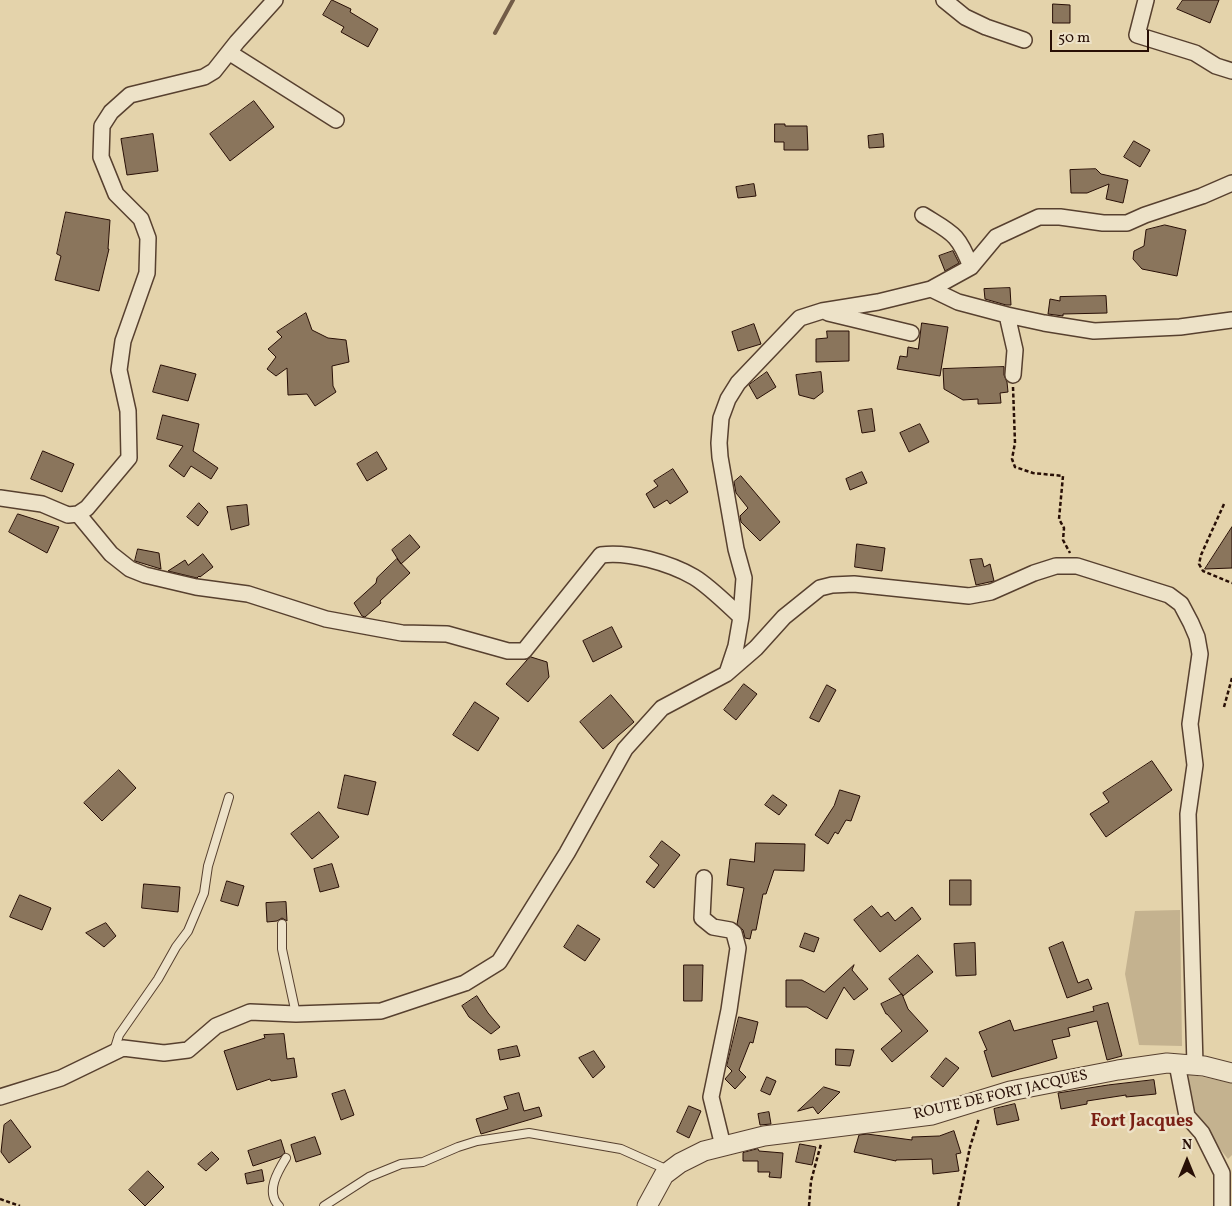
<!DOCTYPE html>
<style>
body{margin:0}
#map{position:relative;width:1232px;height:1206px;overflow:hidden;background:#e4d3ab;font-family:Vollkorn,serif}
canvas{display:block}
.north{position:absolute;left:1162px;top:1136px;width:50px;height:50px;-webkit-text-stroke:4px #ede2c8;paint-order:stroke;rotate:0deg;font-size:14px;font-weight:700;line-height:20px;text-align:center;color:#280f06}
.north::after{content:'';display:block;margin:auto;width:18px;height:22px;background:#280f06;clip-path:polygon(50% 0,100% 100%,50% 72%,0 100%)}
.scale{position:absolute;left:1050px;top:30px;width:99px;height:22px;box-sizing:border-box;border:2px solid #280f06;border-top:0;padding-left:6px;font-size:15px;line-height:18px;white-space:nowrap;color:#280f06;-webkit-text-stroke:4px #ede2c8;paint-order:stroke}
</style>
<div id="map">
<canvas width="1232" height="1206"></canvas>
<div class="north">N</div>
<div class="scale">50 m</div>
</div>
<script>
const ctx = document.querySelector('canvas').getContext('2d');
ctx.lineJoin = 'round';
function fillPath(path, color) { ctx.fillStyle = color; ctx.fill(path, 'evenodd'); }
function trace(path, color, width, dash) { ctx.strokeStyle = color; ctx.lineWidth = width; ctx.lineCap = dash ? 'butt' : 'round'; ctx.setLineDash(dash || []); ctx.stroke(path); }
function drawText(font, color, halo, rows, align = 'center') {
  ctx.font = font + ' Vollkorn,serif'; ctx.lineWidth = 5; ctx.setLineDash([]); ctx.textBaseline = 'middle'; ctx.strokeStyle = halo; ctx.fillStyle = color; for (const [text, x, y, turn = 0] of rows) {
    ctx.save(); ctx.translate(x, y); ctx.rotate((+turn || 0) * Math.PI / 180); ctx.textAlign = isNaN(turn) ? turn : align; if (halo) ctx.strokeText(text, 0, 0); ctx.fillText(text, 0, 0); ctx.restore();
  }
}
fillPath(new Path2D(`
 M1180,910L1182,1046L1139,1045L1125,974L1135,911Z
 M1188,1074L1232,1083V1155L1228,1159L1195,1118Z`), '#c4b28f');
trace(new Path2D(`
 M495,33L513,0`), '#725c47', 4);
const building = new Path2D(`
 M332,0L351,9L350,12L378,29L368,47L341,32L344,27L323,15Z
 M1183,0H1219L1210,23L1177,9Z
 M1053,4L1070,5V23H1053Z
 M254,101L274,127L230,161L210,134Z
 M775,124H785V126H807L808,150H784V142H775Z
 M153,134L158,171L127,175L121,139Z
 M883,134L884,147L869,148L868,136Z
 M1134,141L1150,150L1140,167L1124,157Z
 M1096,169L1101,174L1128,180L1123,203L1106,199L1109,184L1087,193H1071L1070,170Z
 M754,184L756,196L738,198L736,187Z
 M66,212L110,220L108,249H109L99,291L55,280L61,256L57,254Z
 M1165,225L1186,230L1177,276L1142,269L1133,259L1134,251L1144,246L1146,230Z
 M953,251L959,263L945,271L939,256Z
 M1010,288L1011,305H1006L985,299L984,289Z
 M1106,296L1107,313L1063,314V316L1048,314L1050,299L1060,301V297Z
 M306,313L312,330L328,338L346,340L349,362L332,366L333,386L336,392L315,406L307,394L288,395L287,368L276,376L267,369L276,357L268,349L282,337L277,332Z
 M922,323L948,327L940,376L897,369L900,356L907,357L908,347L918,349Z
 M754,324L761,344L738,351L732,332Z
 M827,331H849V361L816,362V339L827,338Z
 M161,365L196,374L188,401L153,392Z
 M1004,367V375L1007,382L1008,392L1000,393L1001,403L978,404V399L963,400L944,389L943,369Z
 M767,372L776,387L757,399L749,385Z
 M821,372L823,392L814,399L799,395L796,375Z
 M872,409L875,431L862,433L858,411Z
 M163,415L199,424L193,451L218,468L211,479L191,466L184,477L169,466L183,446L157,439Z
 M920,424L929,442L909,452L900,433Z
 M43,451L74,464L62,492L31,479Z
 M377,452L387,469L367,481L357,464Z
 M673,469L688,492L670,504L667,500L654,508L646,494L658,486L654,481Z
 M862,472L867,483L850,490L846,479Z
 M741,476L780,522L760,541L741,522L740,516L748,508L736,493L734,482Z
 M199,503L208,512L198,526L187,517Z
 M247,505L249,525L231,530L227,507Z
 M18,514L59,527L47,553L9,532Z
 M1232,527V568L1205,569Z
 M410,535L420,547L401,564L392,550Z
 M857,544L885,548L882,571L855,567Z
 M138,549L159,553L161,569L135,561Z
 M203,554L213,567L200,577L199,576L197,578L168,571L185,560L188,565Z
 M397,559L410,573L380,601L381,603L365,617L362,616L354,603L376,583L377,578Z
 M982,559L984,567L990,564L994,581L976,585L970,560Z
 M612,627L622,647L593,662L583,641Z
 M531,657L547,662L549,677L528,702L506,684L527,660Z
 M744,684L757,694L736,720L724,710Z
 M827,685L836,690L819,722L810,718Z
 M611,695L634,722L603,749L580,722Z
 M475,702L499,718L478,751L453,735Z
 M1152,761L1172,790L1106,837L1090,814L1109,802L1103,793Z
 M119,770L136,788L102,821L84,803Z
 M345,775L376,782L368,815L338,808Z
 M840,790L860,796L851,821L846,820L838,834L835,832L828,844L815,835L834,806Z
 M773,795L787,805L779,815L765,805Z
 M319,812L339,837L312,859L291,834Z
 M662,841L680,855L654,888L646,882L659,865L650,857Z
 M756,843L805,844L804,871L774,870L766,894H763L756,930H752L750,939L745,938L743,930L737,924L744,888L727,885L730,859L754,862Z
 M332,864L339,887L320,892L314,869Z
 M950,880H971V905H950Z
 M227,881L244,886L238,906L221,901Z
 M144,884L180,887L178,912L142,908Z
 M20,895L51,908L42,930L10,917Z
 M286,902L287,921L282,918L277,921L267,922L266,903Z
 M872,906L881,917L888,912L895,921L912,907L921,919L880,952L854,920Z
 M106,923L116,936L104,947L86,933Z
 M578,925L600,939L585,961L564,947Z
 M805,933L819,938L814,952L800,947Z
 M1063,942L1078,983L1088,979L1092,989L1067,998L1049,948Z
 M975,943L976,975L956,976L954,944Z
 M918,955L933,972L903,996L889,979Z
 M684,965H703L702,1001H684Z
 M854,965L852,970L868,989L854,1000L844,987L827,1019L807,1007H786V980H802L824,992Z
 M902,994L908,1009L928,1031L892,1062L881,1049L902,1031L887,1014H886L881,1004Z
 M477,996L488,1013L500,1027L491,1034L469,1017L462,1006Z
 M1108,1003L1122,1056L1107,1060L1097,1021L1068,1028L1070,1036L1052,1040L1057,1058L992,1077L984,1051L987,1050L979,1032L1010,1020L1014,1031L1094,1011L1093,1007Z
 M739,1017L758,1022L753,1043L750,1042L739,1070L746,1077L735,1089L725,1079L732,1071L727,1066Z
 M284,1034L287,1059L294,1058L297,1077L271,1081L270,1079L237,1090L224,1051L265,1038L264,1035Z
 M517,1046L520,1056L500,1060L498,1050Z
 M836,1049L854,1050L850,1066L836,1065Z
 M594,1051L605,1067L593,1078L579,1058Z
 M946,1058L959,1068L943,1087L931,1077Z
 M767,1077L776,1081L770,1095L761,1091Z
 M1154,1080L1156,1094L1126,1097V1095L1087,1101V1104L1061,1109L1058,1093L1108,1085Z
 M824,1087L840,1092L818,1114L813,1107L798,1111Z
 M345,1090L354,1115L341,1120L332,1094Z
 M519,1093L524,1111L539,1107L542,1116L481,1134L476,1119L508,1109L504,1097Z
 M1015,1104L1019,1120L997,1125L994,1109Z
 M689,1106L701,1111L689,1138L677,1132Z
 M769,1112L771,1124L760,1125L758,1114Z
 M11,1120L31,1147L9,1163L1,1152L4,1125Z
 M954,1131L961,1153L956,1154L959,1171L933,1174L932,1159L896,1160V1161L854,1152L859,1135L867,1134L912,1140V1137L939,1136Z
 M315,1137L321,1154L296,1162L291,1145Z
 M281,1140L285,1153L280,1157L253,1166L248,1151Z
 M800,1144L816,1147L812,1165L796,1162Z
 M758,1149L759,1151L783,1153L781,1178L769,1177L770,1172H758V1161H743V1153Z
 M212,1152L219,1159L206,1171L198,1164Z
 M262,1170L264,1181L247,1184L245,1174Z
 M148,1171L164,1187L145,1206L129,1190Z`);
fillPath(building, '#8a755c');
trace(building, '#280f06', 1);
const service = new Path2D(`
 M282,924V949L296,1014
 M114,1051L119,1035L158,979L176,947L188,931L204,893L208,866L229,797
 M279,1206C265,1192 278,1171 286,1158
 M324,1206L369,1177L401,1164L423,1162L458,1147L477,1141L529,1133L621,1149L668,1170`);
const minor = new Path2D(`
 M944,0L965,17L986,27L1024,40
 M1146,0L1137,35L1195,53L1216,66L1232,71
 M230,53L336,120
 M923,215C952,233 958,233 971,267
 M931,289L958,302L1007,315L1015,350L1013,375
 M828,313L911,333
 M1007,315L1044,323L1094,331L1180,327L1232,320
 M0,498L42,504L68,515L78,514L87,508L129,458L128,411L119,370L123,341L147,273L148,238L141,219L116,194L101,157L102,126L111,112L130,95L204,77L214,71L237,42L275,0
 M78,514L111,554L130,569L145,575L196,587L248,594L326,619L402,633L447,634L508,651H524L601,555C628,551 670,563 694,577C709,586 728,605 741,617
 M727,673L736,646L741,617L744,578L736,549L720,457L719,443L721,418L728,399L738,383L800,318L822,311L878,302L931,289L971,267L996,237L1039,217H1060L1103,223H1127L1145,215L1202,196L1232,183
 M704,878L702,918L713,927L730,930L734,933L738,948L729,1010L711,1097L723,1146
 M1177,1064L1187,1116L1202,1133L1222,1173V1206
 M0,1097L61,1078L123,1048L164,1053L188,1050L216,1026L250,1012L296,1014L381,1011L465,983L499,962L567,853L625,749L662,708L726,674L756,648L784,617L820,588L832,585L854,584L969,596L991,592L1034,573L1056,566H1077L1169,595L1181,604L1191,623L1197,637L1200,654L1190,724L1195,765L1188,814L1195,1065`);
const tertiary = new Path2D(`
 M647,1206L664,1175L680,1163L704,1151L764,1136L932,1115L1010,1091L1118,1070L1167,1063L1204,1066L1232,1073`);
trace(service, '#57402f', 10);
trace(minor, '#57402f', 18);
trace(tertiary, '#57402f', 21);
trace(new Path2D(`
 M1013,387L1015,443L1012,459L1015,467L1033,473L1063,476L1059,519L1064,528L1063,540L1070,553
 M1224,504L1201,555L1199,564L1203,571L1232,583
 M1224,707L1232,678
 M0,1199L20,1206
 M809,1206L811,1181L821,1144
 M958,1206L970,1147L979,1118`), '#280f06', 2.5, [4, 2.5]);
trace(service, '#ede2c8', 8);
trace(minor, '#ede2c8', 15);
trace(tertiary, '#ede2c8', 19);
drawText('15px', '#280f06', '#ede2c8', [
 ["ROUTE DE FORT JACQUES",1001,1096,-13]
]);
drawText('bold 18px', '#7a1f14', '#ede2c8', [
 ["Fort Jacques",1142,1123]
]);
</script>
